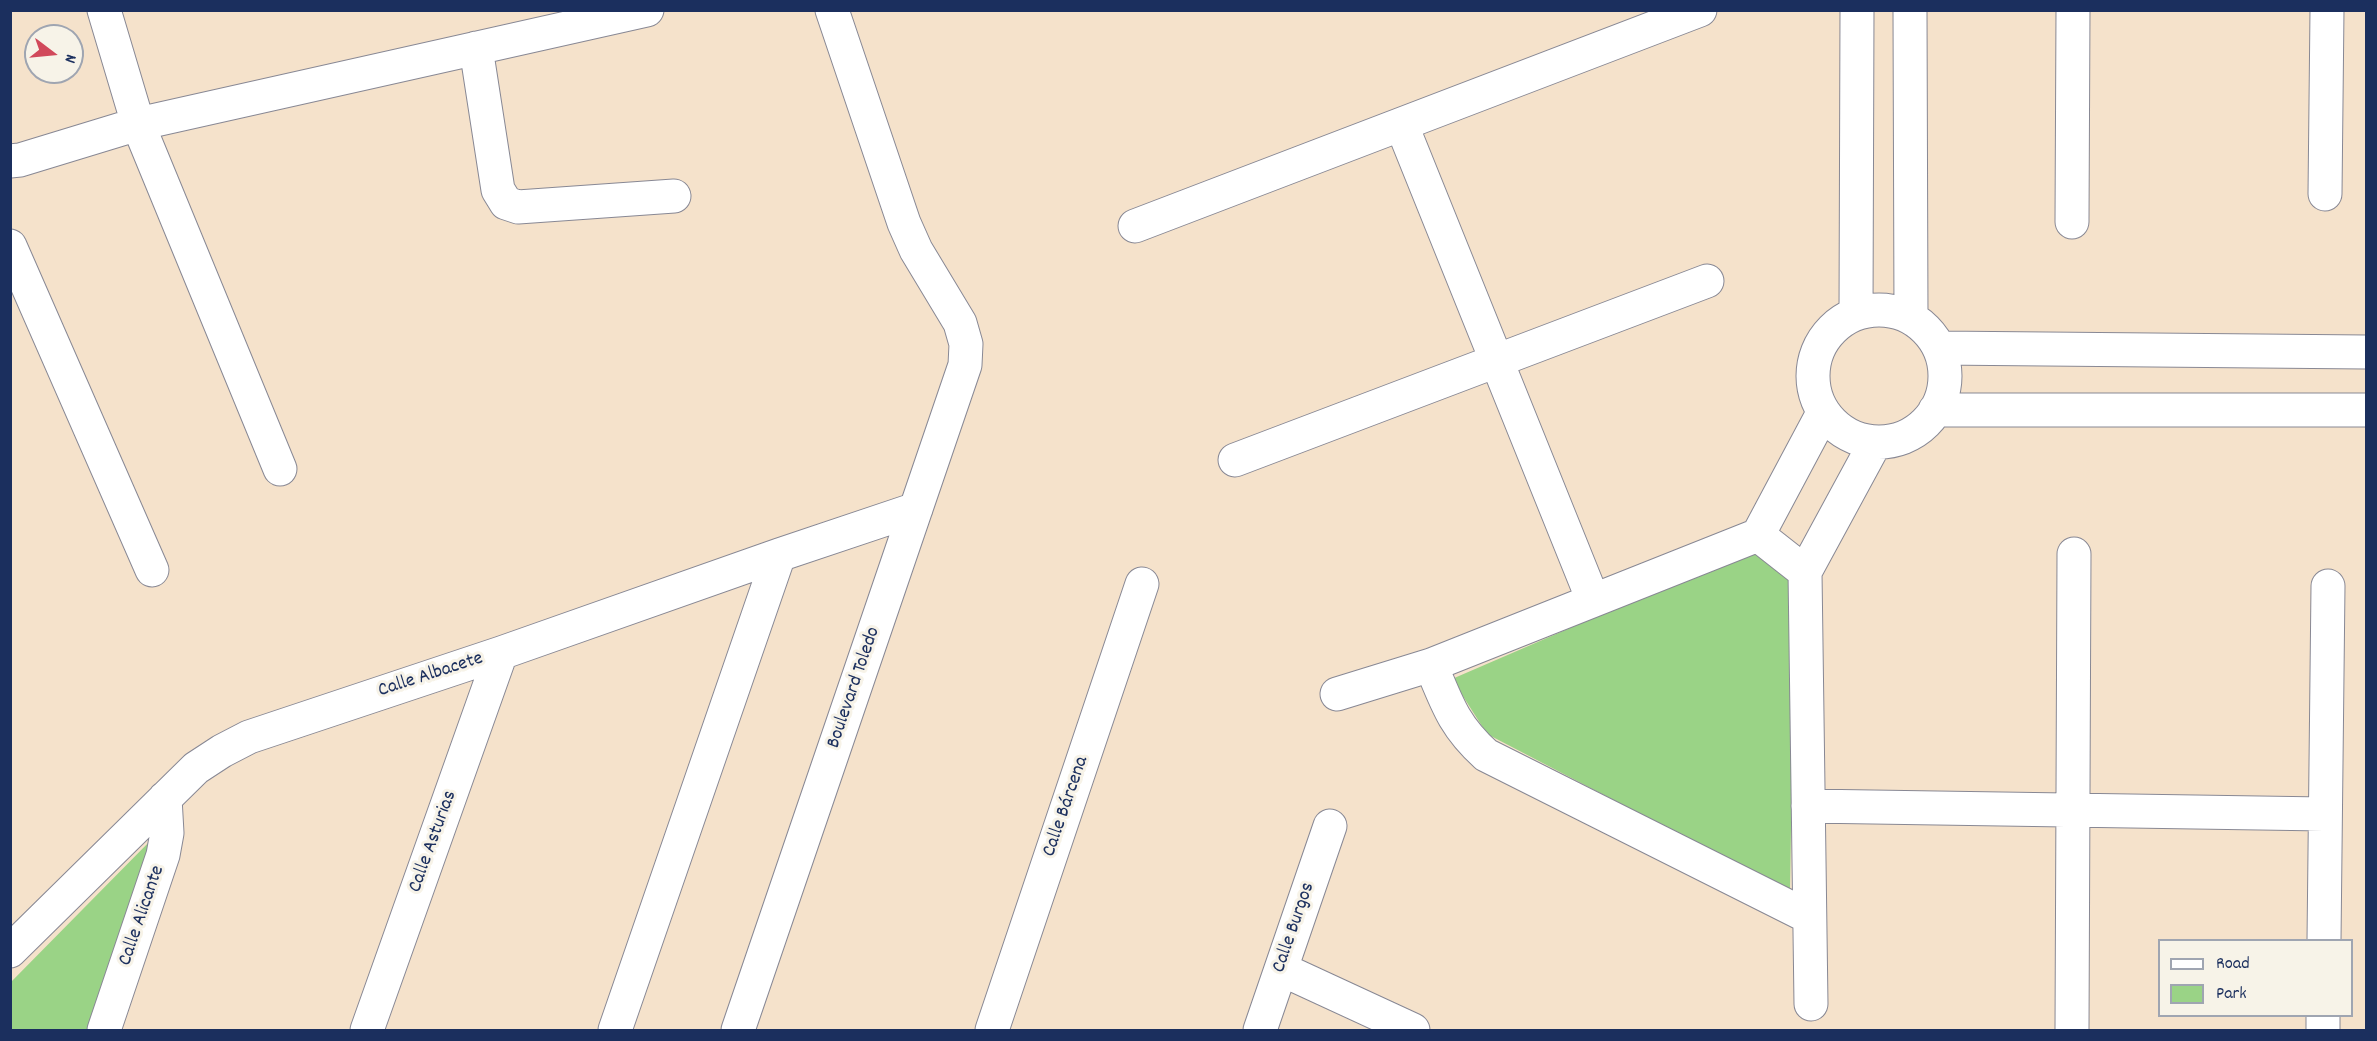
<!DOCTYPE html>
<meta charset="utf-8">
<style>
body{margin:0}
#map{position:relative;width:2377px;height:1041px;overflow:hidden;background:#f5e2cb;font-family:Dekko,sans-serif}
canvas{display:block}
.frame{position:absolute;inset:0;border:12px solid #1b2f5e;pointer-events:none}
.legend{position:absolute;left:2158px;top:939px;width:195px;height:78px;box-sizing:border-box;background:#f7f3e8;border:2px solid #9fa5b1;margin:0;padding:8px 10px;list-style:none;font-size:18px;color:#1b2f5e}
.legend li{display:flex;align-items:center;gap:12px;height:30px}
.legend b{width:30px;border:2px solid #9fa5b1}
.north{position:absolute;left:24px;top:24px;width:60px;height:60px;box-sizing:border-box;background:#f7f3e8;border:2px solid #9fa5b1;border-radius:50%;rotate:106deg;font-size:16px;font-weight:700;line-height:24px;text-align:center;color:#1b2f5e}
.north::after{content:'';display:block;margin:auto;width:21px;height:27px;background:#d1495b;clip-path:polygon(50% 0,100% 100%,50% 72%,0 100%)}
</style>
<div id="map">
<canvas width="2377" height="1041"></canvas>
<div class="frame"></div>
<ul class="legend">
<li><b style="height:8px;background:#fff"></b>Road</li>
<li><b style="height:16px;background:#9ad386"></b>Park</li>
</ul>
<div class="north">N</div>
</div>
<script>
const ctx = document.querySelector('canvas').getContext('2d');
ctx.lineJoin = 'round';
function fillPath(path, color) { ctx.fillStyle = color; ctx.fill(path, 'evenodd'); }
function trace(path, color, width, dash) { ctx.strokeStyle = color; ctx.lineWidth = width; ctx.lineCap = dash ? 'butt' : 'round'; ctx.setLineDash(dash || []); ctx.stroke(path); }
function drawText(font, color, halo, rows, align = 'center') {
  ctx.font = font + ' Dekko,sans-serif'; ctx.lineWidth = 6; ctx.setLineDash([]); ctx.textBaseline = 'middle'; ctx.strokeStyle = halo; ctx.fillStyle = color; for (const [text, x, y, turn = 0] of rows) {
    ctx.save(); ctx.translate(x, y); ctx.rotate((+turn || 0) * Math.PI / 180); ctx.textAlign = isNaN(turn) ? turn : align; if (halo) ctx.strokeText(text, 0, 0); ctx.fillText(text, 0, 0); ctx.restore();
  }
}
fillPath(new Path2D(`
 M1753,549L1795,577L1790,892L1487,734L1452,679Z
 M153,838L89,1030H11V982Z`), '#9ad386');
const street = new Path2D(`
 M104,10L138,124L280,469
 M1910,10L1911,317
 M476,48L498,190L506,203L518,207L674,196
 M1402,126L1593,600
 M10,161L20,160L138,124L647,10
 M2325,194L2327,10
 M2072,222L2073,10
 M1135,226L1700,10
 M10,246L152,570
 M1813 376a66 66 0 1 1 132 0a66 66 0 1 1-132 0Z
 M1856,313L1857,10
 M1939,348L2366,352
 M1935,410H2366
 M1235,460L1707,281
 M1758,535L1805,572
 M1431,665C1447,704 1454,726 1486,755L1809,917
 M1337,694L1431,665L1758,535L1823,413
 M1808,806L2324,814
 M2324,940L2328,586
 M10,951L196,768L222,751L249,737L501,653L779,555L916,509
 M1281,969L1413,1030
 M1811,1004L1805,572L1875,443
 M104,1030L163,855L167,833L165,798
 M367,1030L501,653
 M615,1030L779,555
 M738,1030L965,365L966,344L960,323L916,250L904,223L832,10
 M992,1030L1142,584
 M1260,1030L1330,826
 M2072,1030L2074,554
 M2323,1030V1016`);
trace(street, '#888894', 35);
trace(street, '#fff', 33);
drawText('20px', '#1b2f5e', '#f7f3e8', [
 ["Calle Albacete",431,676,-18],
 ["Boulevard Toledo",855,688,-71],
 ["Calle Bárcena",1067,807,-71],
 ["Calle Asturias",434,842,-70],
 ["Calle Alicante",143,916,-71],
 ["Calle Burgos",1295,928,-71]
]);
</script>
